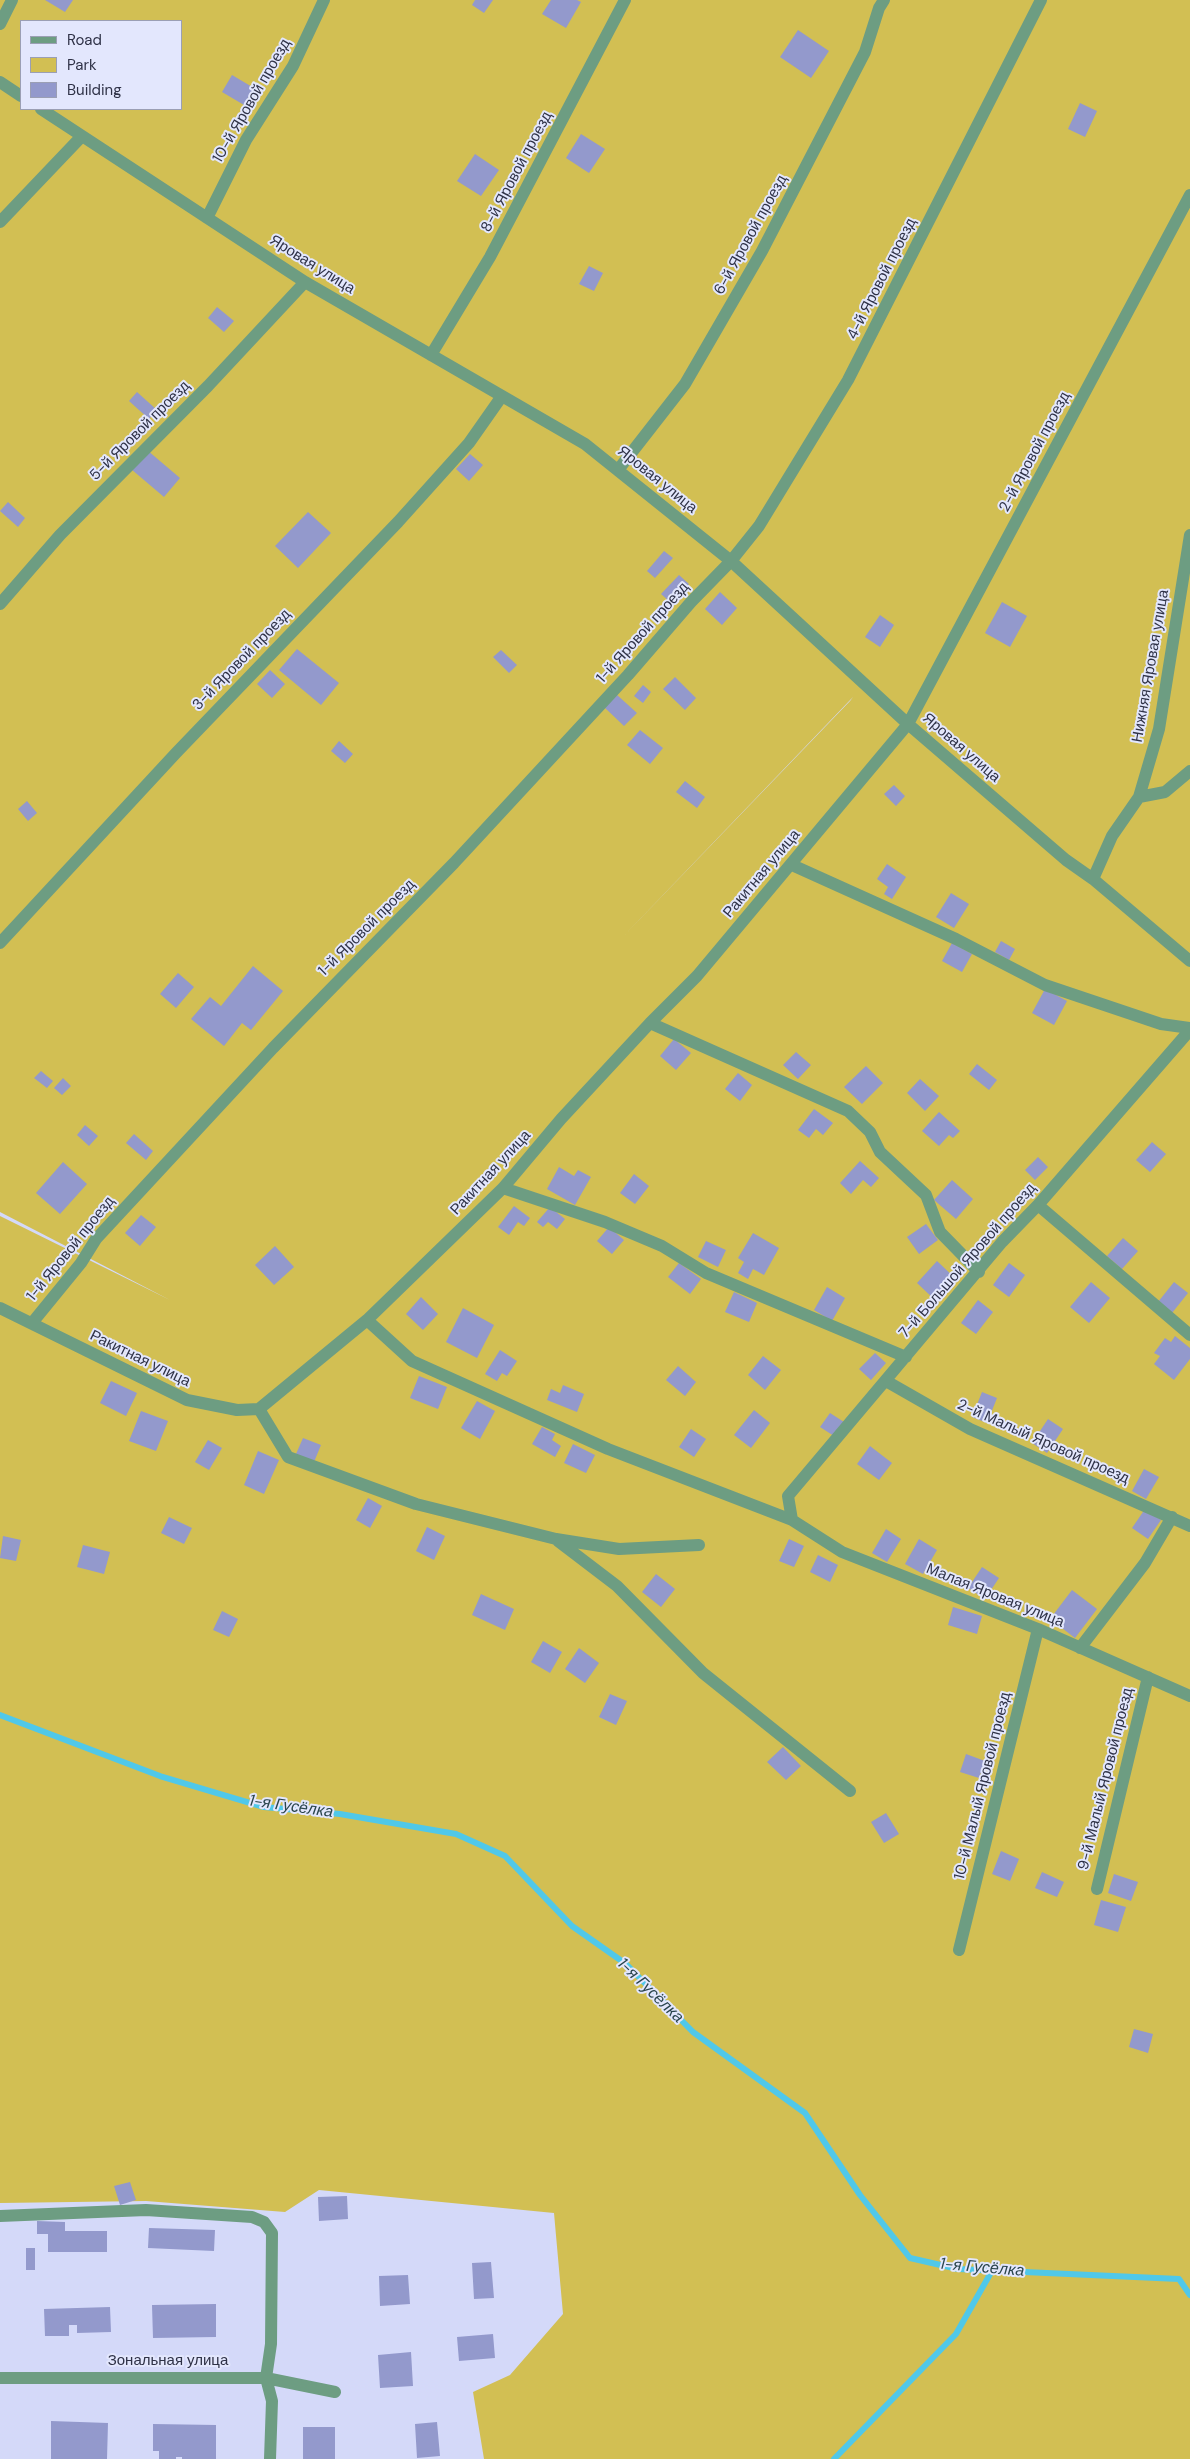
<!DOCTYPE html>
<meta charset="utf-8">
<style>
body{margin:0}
#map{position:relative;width:1190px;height:2459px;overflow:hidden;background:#d4d9f9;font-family:"DM Sans",sans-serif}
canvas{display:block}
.legend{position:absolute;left:20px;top:20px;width:162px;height:90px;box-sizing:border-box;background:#e3e7fd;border:1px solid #9b9fb4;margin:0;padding:6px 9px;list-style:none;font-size:15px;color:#2f3247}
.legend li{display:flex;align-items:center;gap:10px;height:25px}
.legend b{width:25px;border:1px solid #9b9fb4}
</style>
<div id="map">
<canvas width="1190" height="2459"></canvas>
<ul class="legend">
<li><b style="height:6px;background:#6d9d82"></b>Road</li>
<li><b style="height:14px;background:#d2bf53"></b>Park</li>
<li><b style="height:14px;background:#9399cc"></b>Building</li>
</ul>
</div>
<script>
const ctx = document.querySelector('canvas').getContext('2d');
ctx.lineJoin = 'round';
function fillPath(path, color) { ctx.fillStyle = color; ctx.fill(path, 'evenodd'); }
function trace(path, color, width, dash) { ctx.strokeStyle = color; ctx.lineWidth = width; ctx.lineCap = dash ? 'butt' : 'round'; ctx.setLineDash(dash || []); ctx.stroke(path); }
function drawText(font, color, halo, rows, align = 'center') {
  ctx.font = font + ' "DM Sans",sans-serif'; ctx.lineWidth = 4; ctx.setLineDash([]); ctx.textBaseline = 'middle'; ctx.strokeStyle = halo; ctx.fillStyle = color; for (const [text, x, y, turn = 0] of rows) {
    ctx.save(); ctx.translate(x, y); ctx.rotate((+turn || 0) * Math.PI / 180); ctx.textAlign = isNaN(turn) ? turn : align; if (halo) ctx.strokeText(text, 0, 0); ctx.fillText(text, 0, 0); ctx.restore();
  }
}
fillPath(new Path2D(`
 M0,0H1190V2459H484L473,2392L510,2375L563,2314L554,2213L319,2190L285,2212L146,2201L0,2203V1216L170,1300L0,1212ZM21,21H181V109H21ZM853,697L850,701L615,945Z`), '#d2bf53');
trace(new Path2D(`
 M0,1715L160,1776L264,1807L340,1814L456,1834L505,1856L572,1926L626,1964L693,2032L805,2113L860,2195L910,2258L958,2269L1179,2279L1190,2295
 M834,2459L956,2334L993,2269`), '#50c8e9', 6);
fillPath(new Path2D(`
 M45,0H73L65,12Z
 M475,0H493L484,13L472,5Z
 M551,0H577L581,2L566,28L542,14Z
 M798,30L829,51L811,78L780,57Z
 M232,75L254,88L244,105L222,92Z
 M1080,103L1097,111L1085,137L1068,129Z
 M581,134L605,149L589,173L566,158Z
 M475,154L499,170L481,196L457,181Z
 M589,266L603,273L594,291L579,284Z
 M217,307L234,321L224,332L208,318Z
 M137,392L157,410L149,419L129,401Z
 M147,450L180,478L164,497L131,469Z
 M470,454L483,465L469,481L456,469Z
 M8,502L25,518L18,527L0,511Z
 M308,512L331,533L298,568L275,546Z
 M664,551L673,558L655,578L647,571Z
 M679,575L689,584L671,603L661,594Z
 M720,592L737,608L722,625L705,609Z
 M1002,602L1027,616L1010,647L985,633Z
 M880,615L894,625L880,647L865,637Z
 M297,649L339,683L321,705L279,670Z
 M501,650L517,665L509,673L493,657Z
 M270,670L285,684L272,698L257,684Z
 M675,677L696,698L685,710L663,689Z
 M643,685L651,692L643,703L634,696Z
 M616,694L637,713L624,726L604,707Z
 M640,730L663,748L650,764L627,745Z
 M339,741L353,754L345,763L331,751Z
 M685,781L705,797L697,808L676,792Z
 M894,785L905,796L896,806L884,794Z
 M27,801L37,813L28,821L18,809Z
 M887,864L906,877L892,899L884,894L888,887L877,879Z
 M951,893L969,904L954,928L936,917Z
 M1001,941L1015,949L1009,960L995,952Z
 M952,943L972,954L962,972L942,961Z
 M253,966L283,991L251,1030L242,1023L224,1046L191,1019L210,997L221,1006Z
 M178,973L194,987L176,1008L160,994Z
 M1045,989L1067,1001L1054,1025L1032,1013Z
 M674,1039L691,1053L676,1070L660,1056Z
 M796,1052L811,1065L798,1079L783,1065Z
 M977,1064L997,1080L989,1090L969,1074Z
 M866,1066L883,1083L862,1104L844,1087Z
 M41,1071L53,1081L47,1088L34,1078Z
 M738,1073L752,1085L740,1101L725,1089Z
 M63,1078L71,1086L62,1095L54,1088Z
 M920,1079L939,1096L925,1111L907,1093Z
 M814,1109L833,1123L823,1135L816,1129L809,1138L798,1130Z
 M939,1112L960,1131L953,1138L949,1135L939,1146L922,1131Z
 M85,1125L98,1136L89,1146L77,1135Z
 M134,1134L153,1151L146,1160L126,1143Z
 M1152,1142L1166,1154L1150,1172L1136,1160Z
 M1038,1157L1048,1167L1035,1180L1025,1170Z
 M860,1161L879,1178L871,1187L863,1180L851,1194L840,1183Z
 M63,1162L87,1184L60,1214L36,1193Z
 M559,1167L574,1176L578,1170L591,1177L575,1205L547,1189Z
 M634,1174L649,1186L635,1204L620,1193Z
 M952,1180L973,1199L956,1219L934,1200Z
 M514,1206L530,1218L524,1226L518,1222L509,1235L498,1227Z
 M550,1207L565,1219L557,1229L548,1222L543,1227L537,1222Z
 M141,1215L156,1227L140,1246L125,1233Z
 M926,1224L938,1240L919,1254L907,1237Z
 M609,1227L624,1240L612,1254L597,1241Z
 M753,1233L779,1248L764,1275L753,1269L748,1279L738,1273L744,1262L738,1258Z
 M1123,1238L1138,1251L1122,1269L1107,1256Z
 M706,1241L726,1250L718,1267L698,1257Z
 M275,1246L294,1267L274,1285L255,1265Z
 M937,1261L956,1279L936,1301L917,1283Z
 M679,1263L701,1279L690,1294L668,1277Z
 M1009,1263L1025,1275L1009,1297L993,1285Z
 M1091,1282L1110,1298L1089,1323L1070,1307Z
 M1174,1282L1188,1293L1172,1313L1158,1302Z
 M827,1287L845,1298L832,1321L814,1310Z
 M734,1292L757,1303L749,1322L725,1312Z
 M421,1297L438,1314L423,1330L406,1314Z
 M978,1300L993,1312L976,1334L961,1323Z
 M463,1308L494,1325L477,1358L446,1342Z
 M1175,1336L1190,1348V1359L1174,1380L1154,1364L1160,1356L1154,1353L1165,1338L1171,1342Z
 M500,1350L517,1361L507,1376L502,1373L497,1381L485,1374Z
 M875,1353L886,1363L871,1380L859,1369Z
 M763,1356L781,1370L765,1390L748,1375Z
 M678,1366L696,1382L685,1396L666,1380Z
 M419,1376L447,1387L438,1409L410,1398Z
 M111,1381L137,1393L126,1416L100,1403Z
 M563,1385L584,1394L577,1412L547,1400L551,1389L560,1393Z
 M982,1392L997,1398L987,1423L972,1417Z
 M477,1401L495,1411L480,1439L461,1428Z
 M754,1410L770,1423L751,1448L734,1435Z
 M141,1411L168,1421L156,1451L129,1441Z
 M830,1413L844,1422L834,1436L820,1427Z
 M1048,1419L1063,1429L1047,1453L1032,1443Z
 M542,1427L555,1434L552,1440L561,1446L555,1457L532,1444Z
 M691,1429L706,1439L694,1457L679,1447Z
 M303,1438L321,1445L314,1462L296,1454Z
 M208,1440L222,1448L209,1470L195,1462Z
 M573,1444L595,1455L586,1473L564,1463Z
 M870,1446L892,1463L879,1480L857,1464Z
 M258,1451L279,1460L264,1494L244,1485Z
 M1144,1469L1159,1477L1146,1499L1132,1491Z
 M368,1498L382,1506L370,1528L356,1520Z
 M1145,1509L1161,1520L1148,1539L1132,1528Z
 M169,1517L192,1528L184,1544L161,1533Z
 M427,1527L445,1536L434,1560L416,1551Z
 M886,1529L901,1539L887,1562L872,1553Z
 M3,1536L21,1540L16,1561L0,1558Z
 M789,1539L804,1546L794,1567L779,1561Z
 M919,1539L937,1550L923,1574L905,1564Z
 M83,1545L110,1552L104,1574L77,1567Z
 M818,1555L838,1565L830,1582L810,1572Z
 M982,1567L999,1578L985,1599L968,1588Z
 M656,1574L675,1589L661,1607L642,1592Z
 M1072,1590L1097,1609L1075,1638L1050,1619Z
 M481,1594L514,1609L505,1630L472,1615Z
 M953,1607L982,1616L977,1634L948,1625Z
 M222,1611L238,1619L229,1637L213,1630Z
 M543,1641L562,1652L550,1673L531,1662Z
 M579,1648L599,1663L585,1683L565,1669Z
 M610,1694L627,1701L616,1725L599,1717Z
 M783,1747L801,1766L786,1780L767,1762Z
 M966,1754L985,1761L979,1778L960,1772Z
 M886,1813L899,1834L884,1843L871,1822Z
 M1001,1851L1019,1859L1010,1881L992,1874Z
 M1042,1872L1064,1882L1057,1897L1035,1888Z
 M1114,1874L1138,1882L1131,1901L1108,1893Z
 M1101,1900L1126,1907L1118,1932L1094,1925Z
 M1134,2029L1153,2034L1148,2053L1129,2047Z
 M130,2182L136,2200L120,2205L114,2186Z
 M347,2196L348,2219L319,2221L318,2197Z
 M37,2221L65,2222V2231H107V2252H48V2234H37Z
 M149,2228L215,2230L214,2251L148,2248Z
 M26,2248H35V2270H26Z
 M491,2262L494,2298L474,2299L472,2263Z
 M408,2275L410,2304L380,2306L379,2276Z
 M216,2304V2337L153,2338L152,2305Z
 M110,2307L111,2332L77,2333V2325H69V2336H45L44,2309Z
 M493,2334L495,2358L459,2361L457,2337Z
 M411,2352L413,2386L380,2388L378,2355Z
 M51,2421L108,2423L107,2459H51Z
 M437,2422L440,2456L417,2458L415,2424Z
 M153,2424L216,2425V2459H182V2457H176V2459H159V2451H153Z
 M303,2427H335V2459H303Z`), '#9399cc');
trace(new Path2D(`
 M0,24L12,0
 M0,82L21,96
 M41,109L305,282L585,444L731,561L908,724L1066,860L1093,879L1190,961
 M207,218L246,140L293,66L324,0
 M0,222L82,136
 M431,355L490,257L625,0
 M618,470L685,384L762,251L865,52L879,8L884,0
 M0,604L60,535L208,386L305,282
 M1139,797L1165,792L1190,771
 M792,865L956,939L1045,985L1161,1024L1190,1028
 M1093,879L1112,836L1139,797L1159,729L1190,535
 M0,943L176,753L398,522L469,443L502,396
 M650,1023L848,1111L870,1132L880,1152L926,1195L940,1232L979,1272
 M503,1188L605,1222L662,1246L706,1273L906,1357
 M1038,1205L1190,1335
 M0,1308L187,1400L237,1410L259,1409L367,1320L503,1188L561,1119L650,1023L697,976L908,724L1190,195
 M367,1320L412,1361L608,1449L792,1520L842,1552L1038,1629L1190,1696
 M32,1323L81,1263L96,1239L273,1048L454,863L628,675L691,602L731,561L759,526L848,380L1041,0
 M886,1381L970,1429L1190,1526
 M259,1409L288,1457L416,1504L556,1539L619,1549L699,1545
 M792,1520L788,1496L1002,1242L1038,1205L1190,1030
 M558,1541L617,1586L703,1673L850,1791
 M1080,1648L1145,1563L1172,1517
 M1097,1889L1148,1677
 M959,1950L1038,1629
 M0,2216L146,2210L252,2217L264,2222L272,2233L271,2344L266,2378L272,2401L270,2459
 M0,2378H266L335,2392`), '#6d9d82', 12);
drawText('15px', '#2f3247', '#e3e7fd', [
 ["10-й Яровой проезд",252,101,-60],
 ["8-й Яровой проезд",517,172,-62],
 ["6-й Яровой проезд",751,235,-61],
 ["Яровая улица",312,265,32],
 ["4-й Яровой проезд",882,279,-63],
 ["5-й Яровой проезд",140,431,-45],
 ["2-й Яровой проезд",1035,452,-62],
 ["Яровая улица",657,480,39],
 ["1-й Яровой проезд",643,633,-48],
 ["3-й Яровой проезд",242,660,-46],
 ["Нижняя Яровая улица",1151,666,-80],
 ["Яровая улица",961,748,41],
 ["Ракитная улица",762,874,-50],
 ["1-й Яровой проезд",367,928,-45],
 ["Ракитная улица",491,1173,-47],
 ["1-й Яровой проезд",71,1249,-51],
 ["7-й Большой Яровой проезд",968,1261,-49],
 ["Ракитная улица",140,1359,26],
 ["2-й Малый Яровой проезд",1043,1442,24],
 ["Малая Яровая улица",995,1596,22],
 ["9-й Малый Яровой проезд",1106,1779,-76],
 ["10-й Малый Яровой проезд",983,1786,-76],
 ["Зональная улица",168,2361]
]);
drawText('italic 16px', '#2a454d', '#e3e7fd', [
 ["1-я Гусёлка",291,1807,8],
 ["1-я Гусёлка",650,1991,44],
 ["1-я Гусёлка",982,2268,5]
]);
</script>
